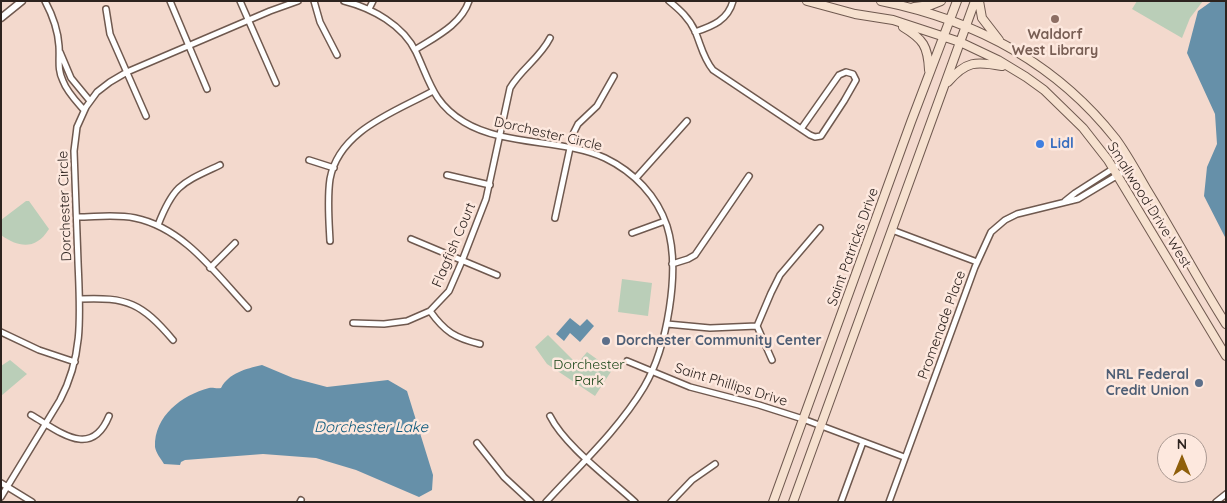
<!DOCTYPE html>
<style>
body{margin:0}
#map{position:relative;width:1227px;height:503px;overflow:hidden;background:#f3d9cd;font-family:Quicksand,sans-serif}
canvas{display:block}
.frame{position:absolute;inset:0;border:2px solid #2d231f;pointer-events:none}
.north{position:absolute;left:1157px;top:433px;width:50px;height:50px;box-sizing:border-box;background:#fde8de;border:1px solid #aa9992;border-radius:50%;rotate:0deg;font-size:14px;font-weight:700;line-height:20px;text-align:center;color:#2d231f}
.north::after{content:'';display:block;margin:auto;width:18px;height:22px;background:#8f5f0b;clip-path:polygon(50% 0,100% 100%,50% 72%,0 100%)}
</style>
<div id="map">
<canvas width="1227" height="503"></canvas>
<div class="frame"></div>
<div class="north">N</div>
</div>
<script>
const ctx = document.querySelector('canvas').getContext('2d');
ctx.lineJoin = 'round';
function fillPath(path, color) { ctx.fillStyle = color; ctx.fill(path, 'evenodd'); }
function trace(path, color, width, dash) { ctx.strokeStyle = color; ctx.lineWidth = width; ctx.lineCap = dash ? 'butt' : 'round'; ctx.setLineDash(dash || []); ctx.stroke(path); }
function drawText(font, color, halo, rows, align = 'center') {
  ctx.font = font + ' Quicksand,sans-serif'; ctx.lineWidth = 5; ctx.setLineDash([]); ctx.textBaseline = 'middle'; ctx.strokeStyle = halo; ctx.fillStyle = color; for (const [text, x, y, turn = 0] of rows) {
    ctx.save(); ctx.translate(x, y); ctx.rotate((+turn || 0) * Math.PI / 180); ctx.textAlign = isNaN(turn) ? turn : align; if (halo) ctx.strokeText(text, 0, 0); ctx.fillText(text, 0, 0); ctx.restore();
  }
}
fillPath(new Path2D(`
 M1137,1H1203L1190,18L1182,38L1132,9Z
 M26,201H29L49,229C36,250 19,248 1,235V220Z
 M622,279L652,283L648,316L618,312Z
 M548,335L577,364L587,352L612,370L595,396L547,364L535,347Z
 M10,360L27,374L1,396V366Z`), '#baceb8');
fillPath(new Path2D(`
 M1212,1H1226V239L1204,196L1207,167L1217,144L1215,114L1187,53L1198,11Z
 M570,318L580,326L587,319L594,326L580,342L570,333L564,341L556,334Z
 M262,365L293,378L327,387L388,380L407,391L433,475L432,490L419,497L356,470L316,458L263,454L185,460L181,462L180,465L164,464C161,459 156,453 155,447C154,416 182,395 209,388C213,387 216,389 221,388C229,373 245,369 262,365Z`), '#6690a9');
const minor = new Path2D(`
 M45,1C53,16 58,30 59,46C60,59 57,69 63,81C67,92 76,101 84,110
 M170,1L207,89
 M240,1L276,83
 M314,1L320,22L337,55
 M344,1C372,8 403,25 416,52C430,82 433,103 464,122C503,146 564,139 605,158C634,172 657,196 667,226C681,270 667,348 644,387C619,429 579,466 546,502
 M669,1C680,10 689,18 695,31C701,45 703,58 713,70L810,135L815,137L821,136L844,101L856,80L853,74L846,72L839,75L801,129
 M106,9L110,34L146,116
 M369,9L373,1
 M695,32C713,26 728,20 733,1
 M415,50C435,37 461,25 469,1
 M60,52L71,78L90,101
 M309,160L334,168
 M447,175L490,185
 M636,178L687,121
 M1065,201L1075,193L1128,159
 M77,217C96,217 116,214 135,218C184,228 216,274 248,308
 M555,218L573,134L578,124L597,106L614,76
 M158,225C174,184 182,183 220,165
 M892,230L977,262
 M632,233L665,221
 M411,239L497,275
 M330,241C329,221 327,199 330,179C339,130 395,112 433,91
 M672,264L688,259L695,255L749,176
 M210,268L235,243
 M80,299C127,297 142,303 173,340
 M430,311C445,332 455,338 480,344
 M353,323L384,324L407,321L430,311L449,291L462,261L486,199L510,88C521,69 540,58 550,38
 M667,324L710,328L757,326L771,293L780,275L820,228
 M757,326L772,360
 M1,332L39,350L75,362
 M627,361L690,387L759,405L803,419L904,457
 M31,415C59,431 91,460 109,416
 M550,416C565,446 609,478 635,502
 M477,443L504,477L531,502
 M1,483L32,502
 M1,497L60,400C84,355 80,312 78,262C77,225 75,188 74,151L77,127L86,107L97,92L110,82L127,72L270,11L298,1
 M300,502L301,500
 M671,502L692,480L715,464
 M841,502L863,442
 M889,502L975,267L991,232L1005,220L1017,214L1078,199L1133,166
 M1216,502L1226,494`);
const tertiary = new Path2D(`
 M1,18L22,1`);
const secondary = new Path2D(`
 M807,1L855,14L893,20L960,42L998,60L1026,77L1044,90L1083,128L1108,160L1226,356
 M881,1C975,20 1055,62 1115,138C1127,154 1137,173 1147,190C1174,234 1198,280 1226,324
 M979,1L982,18L999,40
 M914,7L931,5L941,1
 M903,27C923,39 928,46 929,70
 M948,82C966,61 976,61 1002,66
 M773,502L911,122L957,1
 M793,502L975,1`);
trace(minor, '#6f594f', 8);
trace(tertiary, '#6f594f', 9);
trace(secondary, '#6f594f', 10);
trace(minor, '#fff', 5);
trace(tertiary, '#fff', 6);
trace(secondary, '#f6e1cf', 8);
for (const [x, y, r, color] of [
 [1055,19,5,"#8d6e63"],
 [1040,144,5,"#3f7fe0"],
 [606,341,5,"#5c6f8a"],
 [1199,383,5,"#5c6f8a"]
]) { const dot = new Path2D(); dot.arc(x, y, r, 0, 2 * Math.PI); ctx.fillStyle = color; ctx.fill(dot); trace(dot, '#fde8de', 2); }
drawText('bold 14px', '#785e54', '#fde8de', [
 ["Waldorf",1055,35],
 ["West Library",1055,51]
]);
drawText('14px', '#2d231f', '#fde8de', [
 ["Dorchester Circle",548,134,13],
 ["Smallwood Drive West",1149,205,58],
 ["Dorchester Circle",65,206,-92],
 ["Flagfish Court",454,245,-67],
 ["Saint Patricks Drive",853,247,-70],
 ["Promenade Place",942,325,-70],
 ["Saint Phillips Drive",731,385,17]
]);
drawText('bold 14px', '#366cbe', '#fde8de', [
 ["Lidl",1050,144]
], 'left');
drawText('bold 14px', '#4e5e75', '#fde8de', [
 ["Dorchester Community Center",616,341],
 ["NRL Federal",1189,375,"right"],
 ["Credit Union",1189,391,"right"]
], 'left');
drawText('14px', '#123f10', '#fde8de', [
 ["Dorchester",589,365],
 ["Park",589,381]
]);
drawText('italic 15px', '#0a597d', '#fde8de', [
 ["Dorchester Lake",371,427]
]);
</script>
